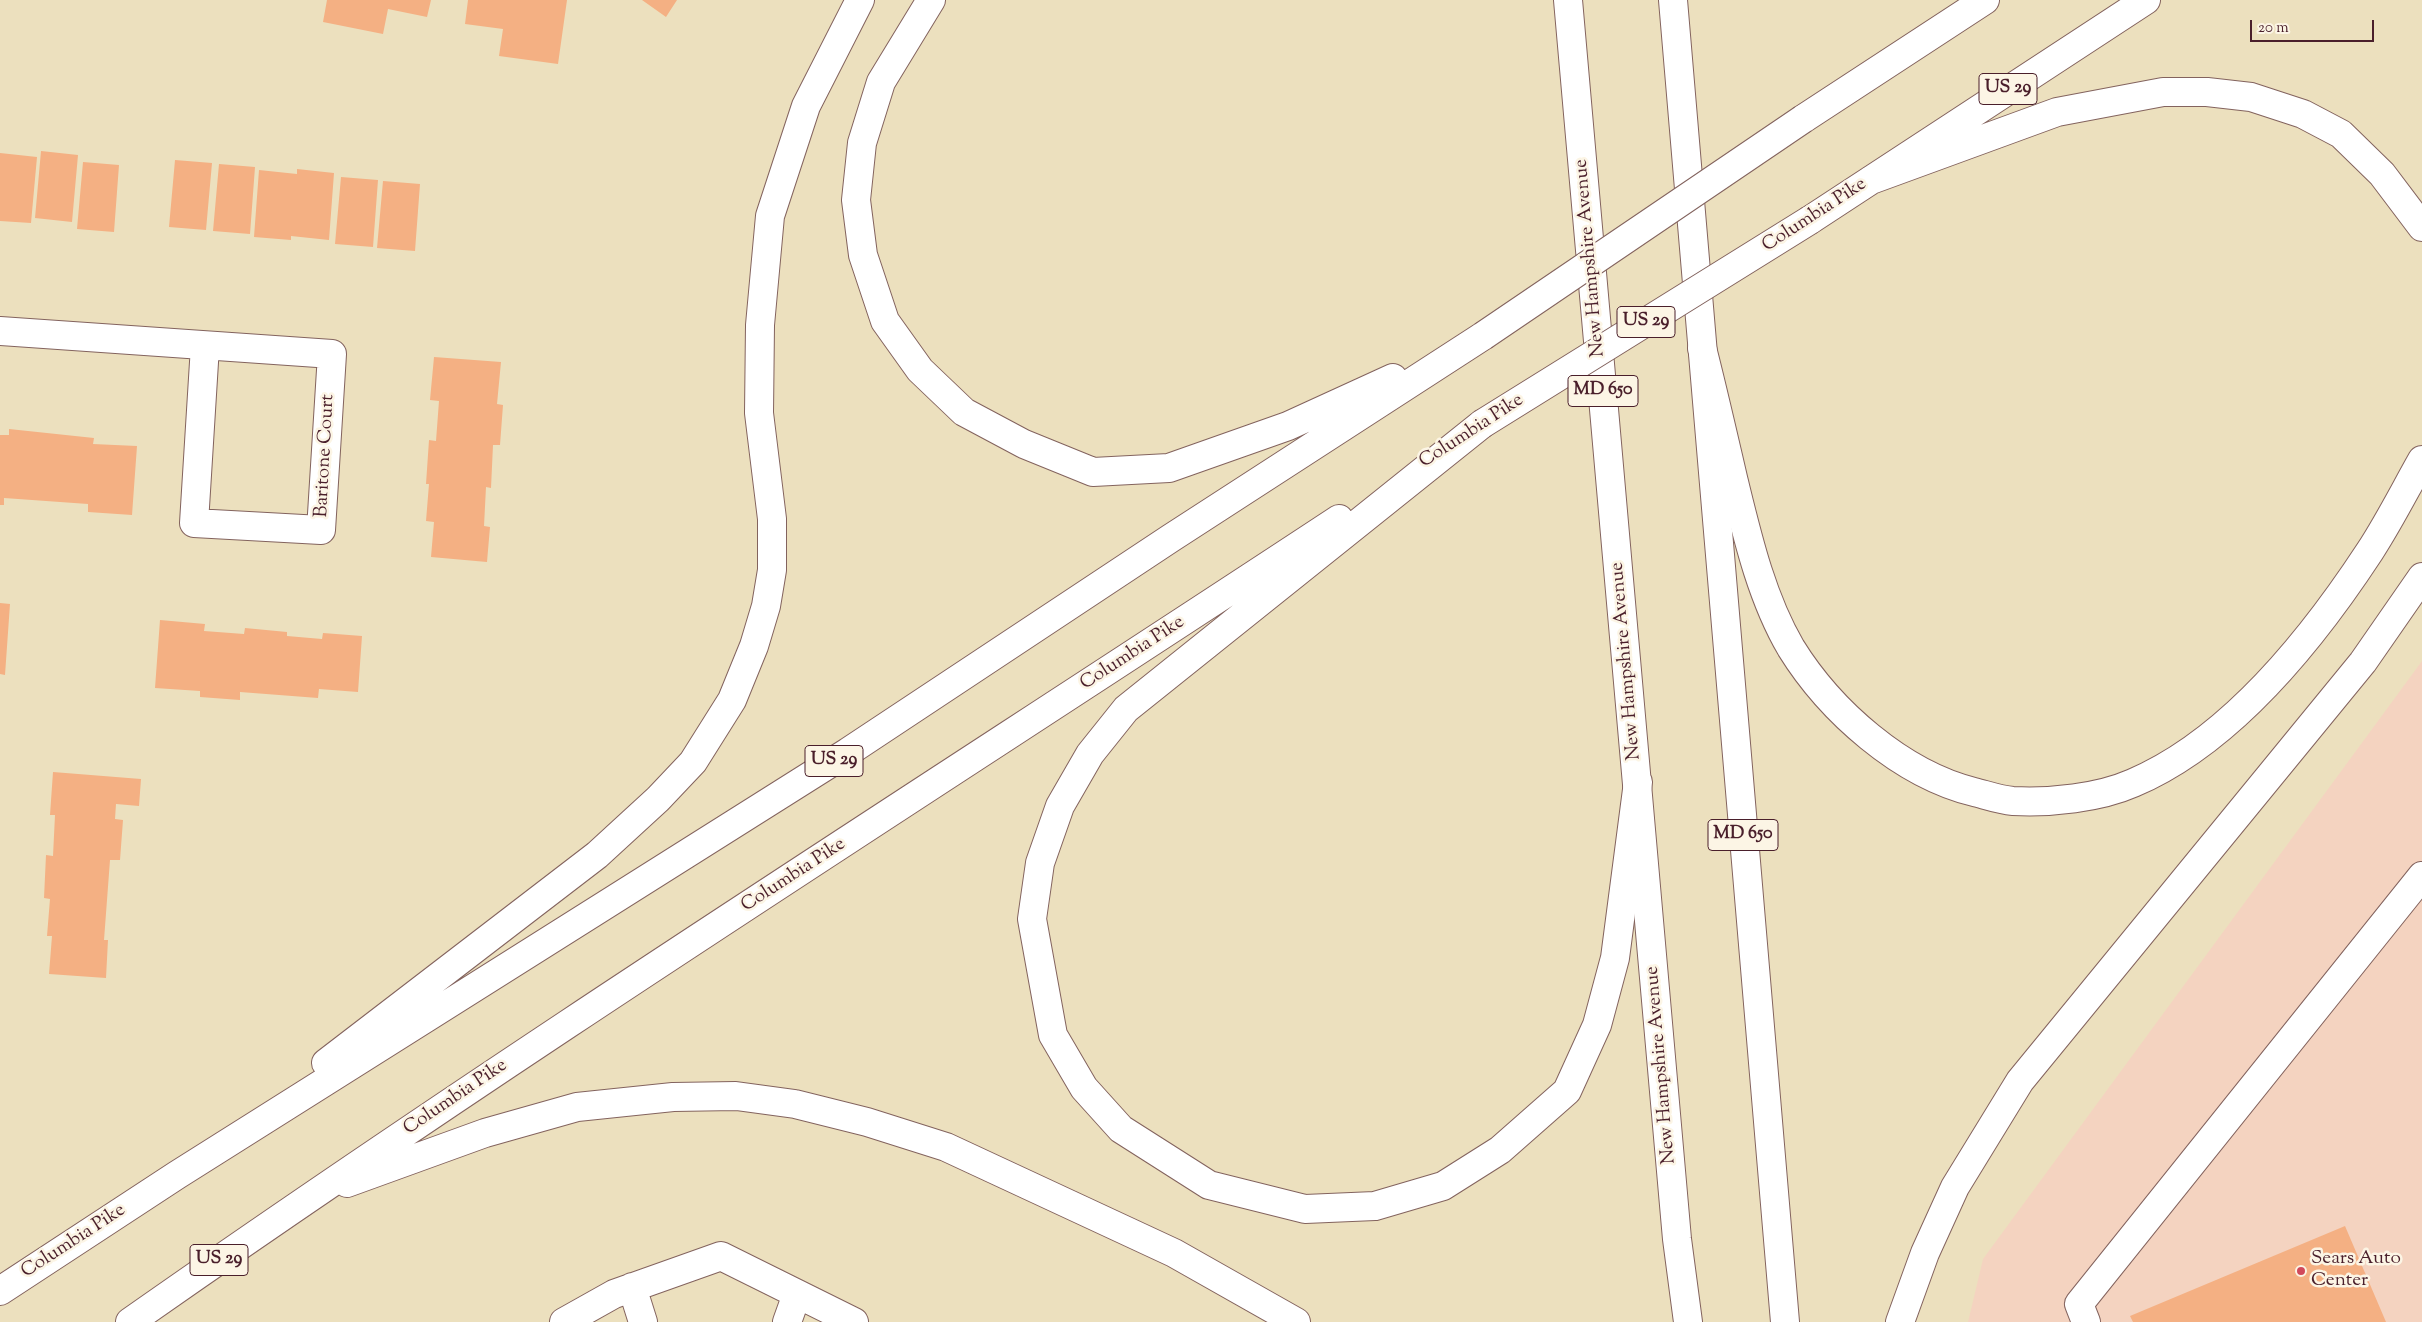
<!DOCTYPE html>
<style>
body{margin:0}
#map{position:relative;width:2422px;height:1322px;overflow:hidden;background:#ece0be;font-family:"Sorts Mill Goudy",serif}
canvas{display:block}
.scale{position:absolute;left:2250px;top:20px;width:124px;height:22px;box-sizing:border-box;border:2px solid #4a1f2b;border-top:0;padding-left:6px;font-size:15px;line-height:18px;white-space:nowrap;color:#4a1f2b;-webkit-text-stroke:4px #fcf5e5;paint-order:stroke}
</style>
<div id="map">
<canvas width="2422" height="1322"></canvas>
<div class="scale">20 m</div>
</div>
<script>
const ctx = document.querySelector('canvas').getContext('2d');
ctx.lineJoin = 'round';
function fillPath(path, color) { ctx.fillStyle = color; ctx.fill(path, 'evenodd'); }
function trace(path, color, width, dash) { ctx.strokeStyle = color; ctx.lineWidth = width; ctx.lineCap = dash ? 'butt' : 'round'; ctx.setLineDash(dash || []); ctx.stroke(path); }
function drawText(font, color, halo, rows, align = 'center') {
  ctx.font = font + ' "Sorts Mill Goudy",serif'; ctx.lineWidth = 5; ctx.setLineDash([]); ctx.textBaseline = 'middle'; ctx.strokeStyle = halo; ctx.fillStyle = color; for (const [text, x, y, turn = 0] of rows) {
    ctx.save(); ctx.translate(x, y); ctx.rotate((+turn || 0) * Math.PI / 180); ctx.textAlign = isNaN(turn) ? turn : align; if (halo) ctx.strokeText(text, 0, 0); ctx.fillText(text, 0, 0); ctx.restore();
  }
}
fillPath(new Path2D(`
 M2422,661V1322H1968L1983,1259Z`), '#f4d3c0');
fillPath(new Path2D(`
 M327,0H431L427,17L388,9L383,34L323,22Z
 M468,0H567L558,64L499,56L503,29L465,24Z
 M642,0H677L666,17Z
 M41,151L78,155L72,222L35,218Z
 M0,153L37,157L31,223L0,221Z
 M175,160L212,163L206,230L169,227Z
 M83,162L119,165L114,232L77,229Z
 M219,164L255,167L250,234L213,231Z
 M297,169L334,173L329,240L291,236V240L254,237L259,170L297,174Z
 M341,177L378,180L373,247L335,244Z
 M383,181L420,184L415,251L377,248Z
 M434,357L501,362L497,404L503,405L500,445H493L491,488L486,487L484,526L490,527L487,562L431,557L434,522L426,521L429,484H426L429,440L436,441L439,401L430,400Z
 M9,429L94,438L93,444L137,446L132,515L88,512V504L4,498V505H0V435H9Z
 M0,603L10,604L5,675L0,674Z
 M160,620L205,624L204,631L244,634L245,628L287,632V636L322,639L323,633L362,636L358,692L319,689L318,698L240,692V700L200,697V691L155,688Z
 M53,772L141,779L139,806L116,804L115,819L123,820L120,860H110L104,940H108L106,978L49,974L52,936H47L50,899L44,898L46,855L53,856L55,815H50Z
 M2345,1226L2386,1322H2133L2130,1316Z`), '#f4b083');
const minor = new Path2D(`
 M0,331L332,354L321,530L194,523L205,346
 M632,1287L643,1322
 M564,1322L614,1294L721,1256L854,1322
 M787,1322L797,1294
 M2086,1322L2079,1304L2422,876`);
const major = new Path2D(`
 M1568,0L1677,1239L1688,1322
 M1673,0L1785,1322`);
const highway = new Path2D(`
 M931,0L881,82L862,143L856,200L863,255L885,321L920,370L964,412L1024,444L1093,472L1169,468L1288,426L1393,378
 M1803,119L1985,0
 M1871,180L2057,112L2163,92H2207L2251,97L2303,114L2341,134L2382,174L2422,227
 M1810,220L2146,0
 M1702,348C1713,391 1723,435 1733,478C1747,535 1761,597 1791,648C1830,711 1901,774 1974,792C1986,795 2000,800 2013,801C2050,803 2099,798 2133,783C2232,741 2313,638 2370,551C2389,522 2405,490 2422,460
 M1482,424L1126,709L1090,754L1060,806L1040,863L1032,919L1053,1035L1084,1088L1121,1129L1209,1185L1305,1209L1375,1206L1443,1186L1500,1150L1567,1091L1597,1025L1615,958L1638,782
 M326,1063L597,855L658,799L693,762L732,700L754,646L766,606L772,570V519L759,413L760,325L770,216L806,106L860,0
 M347,1183L485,1133L577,1107L673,1097L736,1096L795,1104L867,1122L946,1147L1174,1253L1296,1322
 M0,1291L177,1175L848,752L1171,538L1483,336
 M130,1322C526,1044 935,785 1339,519
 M1900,1322L1925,1253L1955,1187L2020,1081L2363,662L2422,577`);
trace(minor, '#83635e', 30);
trace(major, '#83635e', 30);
trace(highway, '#83635e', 30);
trace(minor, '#fff', 28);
trace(major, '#fff', 28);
trace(highway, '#fff', 28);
const highwayBridge = new Path2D(`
 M1483,336L1803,119
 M1482,424L1810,220`);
trace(highwayBridge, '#83635e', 30, []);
trace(highwayBridge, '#fff', 28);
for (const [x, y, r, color] of [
 [2301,1271,5,"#d1495b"]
]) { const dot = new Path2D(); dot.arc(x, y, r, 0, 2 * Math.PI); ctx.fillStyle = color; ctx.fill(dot); trace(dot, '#fcf5e5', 2); }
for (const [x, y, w] of [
 [2008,89,58],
 [1646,322,58],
 [1603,391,70],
 [834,761,58],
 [1743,835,70],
 [219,1260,58]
]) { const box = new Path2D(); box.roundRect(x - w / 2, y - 15.5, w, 31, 4); ctx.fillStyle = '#fcf5e5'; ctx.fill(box); trace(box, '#4a1f2b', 1); }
drawText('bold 18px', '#4a1f2b', null, [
 ["US 29",2008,89],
 ["US 29",1646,322],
 ["MD 650",1603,391],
 ["US 29",834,761],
 ["MD 650",1743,835],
 ["US 29",219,1260]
]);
drawText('19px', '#4a1f2b', '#fcf5e5', [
 ["Columbia Pike",1815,216,-33],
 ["New Hampshire Avenue",1591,258,-95],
 ["Columbia Pike",1472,432,-33],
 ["Baritone Court",326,456,-87],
 ["Columbia Pike",1133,654,-33],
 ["New Hampshire Avenue",1627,661,-95],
 ["Columbia Pike",794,876,-33],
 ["New Hampshire Avenue",1662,1065,-95],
 ["Columbia Pike",456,1098,-34],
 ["Columbia Pike",74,1242,-33]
]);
drawText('19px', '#4a1f2b', '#fcf5e5', [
 ["Sears Auto",2311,1260],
 ["Center",2311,1282]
], 'left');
</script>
